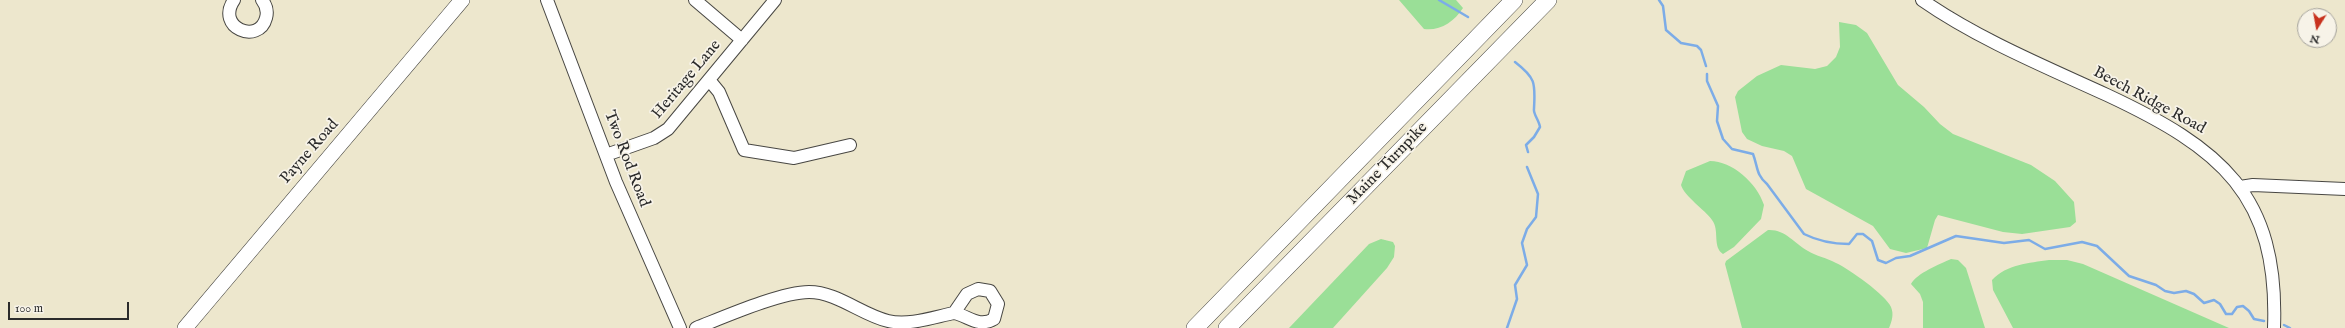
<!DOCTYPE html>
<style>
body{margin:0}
#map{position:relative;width:2345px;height:328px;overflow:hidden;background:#ede7cd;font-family:"IM FELL English",serif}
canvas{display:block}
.north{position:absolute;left:2297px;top:8px;width:40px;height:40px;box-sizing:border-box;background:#f7f3e8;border:1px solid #a5a39c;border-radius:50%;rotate:191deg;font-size:11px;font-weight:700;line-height:16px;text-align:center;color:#2b2b2b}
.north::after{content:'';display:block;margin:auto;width:14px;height:18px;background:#c8321e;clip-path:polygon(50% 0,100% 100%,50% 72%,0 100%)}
.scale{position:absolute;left:8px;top:302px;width:121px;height:18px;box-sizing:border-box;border:2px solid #2b2b2b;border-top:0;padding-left:5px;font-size:12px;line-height:14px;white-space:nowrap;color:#2b2b2b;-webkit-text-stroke:3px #f7f3e8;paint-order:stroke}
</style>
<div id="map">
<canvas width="2345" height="328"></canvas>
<div class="north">N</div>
<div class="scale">100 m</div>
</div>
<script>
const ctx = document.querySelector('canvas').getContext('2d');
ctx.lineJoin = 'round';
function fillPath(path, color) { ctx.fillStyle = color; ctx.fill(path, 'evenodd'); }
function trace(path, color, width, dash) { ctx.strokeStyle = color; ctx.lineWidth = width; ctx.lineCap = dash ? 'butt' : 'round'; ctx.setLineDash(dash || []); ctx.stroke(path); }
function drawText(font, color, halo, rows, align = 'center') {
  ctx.font = font + ' "IM FELL English",serif'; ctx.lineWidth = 3.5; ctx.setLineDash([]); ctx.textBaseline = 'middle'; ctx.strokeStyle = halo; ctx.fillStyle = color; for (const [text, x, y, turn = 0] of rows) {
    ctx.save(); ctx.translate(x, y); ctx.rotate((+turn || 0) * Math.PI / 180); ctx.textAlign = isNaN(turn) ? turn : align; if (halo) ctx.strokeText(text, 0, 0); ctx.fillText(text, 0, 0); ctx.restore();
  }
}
fillPath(new Path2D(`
 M1399,0H1456L1463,8C1454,22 1440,31 1424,29Z
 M1839,22L1856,25L1867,33L1898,85L1924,107L1940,124L1953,134L2031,165L2055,181L2074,202L2076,222L2070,227L2022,234L2003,232L1938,215L1935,220L1927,248L1906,253L1890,249L1873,226L1806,189L1792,156L1784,151L1762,146L1747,139L1742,132L1735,97L1738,91L1757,76L1781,65L1815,69L1827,66L1836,57L1840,47Z
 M1710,161C1732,161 1757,183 1764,205L1761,219L1734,247L1723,254C1712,247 1720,230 1712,220C1705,210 1684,196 1681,185L1686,171Z
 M1768,230C1785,229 1794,243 1808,251C1816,256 1827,258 1836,263C1849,269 1886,295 1891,307C1894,314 1892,321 1889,328H1742L1725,264L1726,261Z
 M1381,239L1393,242L1395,246L1394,257L1387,268L1333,328H1289L1369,244Z
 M1951,259L1958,260L1966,268L1985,328H1923V302L1920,294L1911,284C1917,273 1940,264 1951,259Z
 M2049,260H2067L2083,264L2229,328H2013L1993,290L1992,280C2007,264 2029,263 2049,260Z`), '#9adf97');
trace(new Path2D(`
 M1439,0L1468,17
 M1659,0L1663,6L1666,30L1681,43L1697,46L1701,50L1706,66
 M1515,62C1537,79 1535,84 1534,109C1533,114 1539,120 1540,127L1534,137L1526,145L1528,152
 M1707,74V81L1718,106L1717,121L1723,139L1732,149L1753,154C1758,167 1756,175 1767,184L1804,234C1818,241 1833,244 1849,244L1857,234H1863L1872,241L1878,260L1886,263L1896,258L1910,256L1956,236L2004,243L2029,240L2045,249L2082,242L2097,246L2129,276L2156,285L2165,291L2174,293L2186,291L2194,294L2204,303L2214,300L2220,304L2226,314H2232L2237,307L2243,306L2249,311L2254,319L2264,321
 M2284,325L2290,328
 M1507,328L1517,299L1515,285L1527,265L1522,243L1527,229L1536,217L1538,194L1527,167`), '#7cace7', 2.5);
const minor = new Path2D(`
 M234,0C215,28 259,45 266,18C268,11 266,5 262,0
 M547,0L616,182L680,328
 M695,0L742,40
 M1922,0C1978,39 2046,67 2107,95C2220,148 2279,194 2274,328
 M710,81L719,92L744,150L794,158L850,145
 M606,155L654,138L668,129L775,0
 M2240,187L2253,185L2345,189
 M978,289L990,291L998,304L994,319C978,328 969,316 954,313L967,294Z
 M696,328C724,317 781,292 809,292C837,292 862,315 888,321C909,326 934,317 954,313`);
const major = new Path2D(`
 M185,328L462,0`);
const highway = new Path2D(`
 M1195,328L1514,0
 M1227,328L1548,0`);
trace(minor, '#484743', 14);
trace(major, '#484743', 16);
trace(highway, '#484743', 18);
trace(minor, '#fff', 12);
trace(major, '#fff', 15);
trace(highway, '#fff', 17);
drawText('16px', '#2b2b2b', '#f7f3e8', [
 ["Heritage Lane",687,80,-50],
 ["Beech Ridge Road",2149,101,28],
 ["Payne Road",310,152,-49],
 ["Two Rod Road",626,159,69],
 ["Maine Turnpike",1388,164,-46]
]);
</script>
